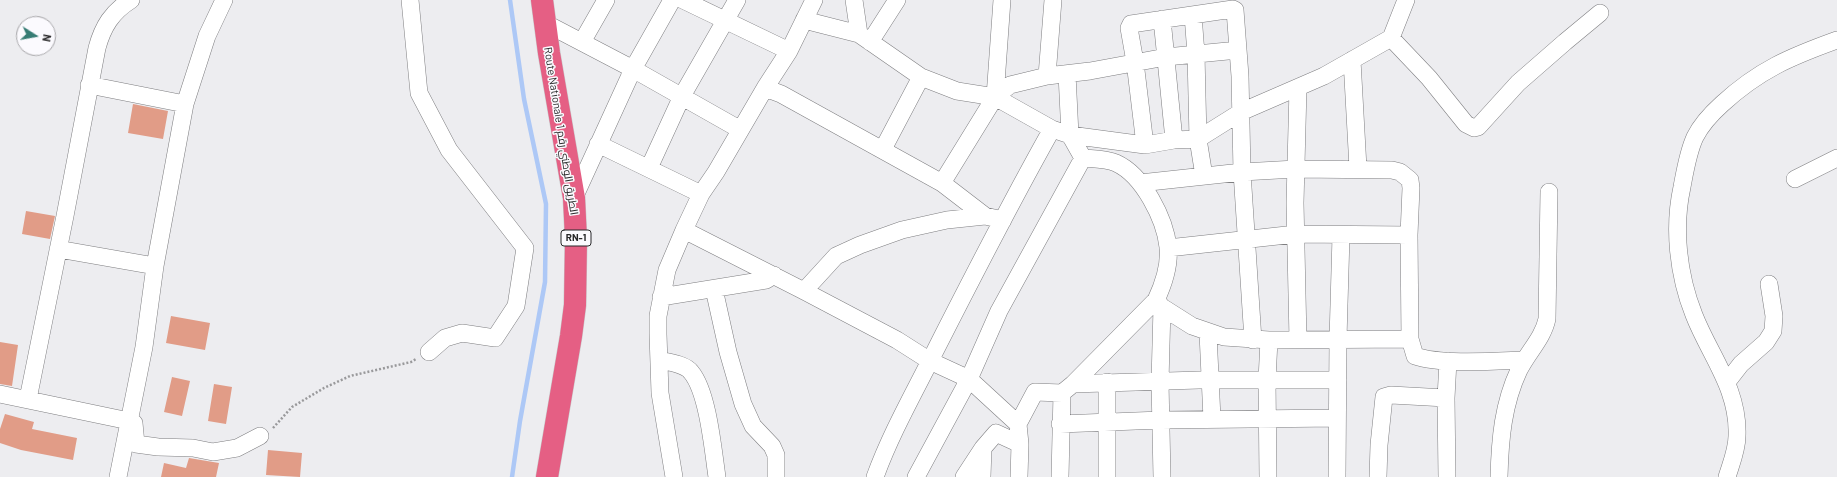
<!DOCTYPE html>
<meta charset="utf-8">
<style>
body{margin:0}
#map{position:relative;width:1837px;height:477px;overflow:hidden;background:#ededf0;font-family:Barlow,sans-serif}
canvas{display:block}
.north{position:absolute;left:16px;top:16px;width:40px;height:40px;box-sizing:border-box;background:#fbfafe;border:1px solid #a7a6a9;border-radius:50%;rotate:101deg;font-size:11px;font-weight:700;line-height:16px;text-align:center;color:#29292a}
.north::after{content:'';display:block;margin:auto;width:14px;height:18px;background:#367c74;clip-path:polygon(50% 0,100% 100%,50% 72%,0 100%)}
</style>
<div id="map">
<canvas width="1837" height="477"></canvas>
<div class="north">N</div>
</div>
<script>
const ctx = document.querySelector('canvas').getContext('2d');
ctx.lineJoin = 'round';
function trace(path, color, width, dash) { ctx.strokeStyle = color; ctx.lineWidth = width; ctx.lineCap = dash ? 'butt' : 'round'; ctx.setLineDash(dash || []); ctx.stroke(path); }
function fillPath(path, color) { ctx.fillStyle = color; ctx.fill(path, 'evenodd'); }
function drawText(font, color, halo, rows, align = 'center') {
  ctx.font = font + ' Barlow,Cairo,sans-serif'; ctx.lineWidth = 3; ctx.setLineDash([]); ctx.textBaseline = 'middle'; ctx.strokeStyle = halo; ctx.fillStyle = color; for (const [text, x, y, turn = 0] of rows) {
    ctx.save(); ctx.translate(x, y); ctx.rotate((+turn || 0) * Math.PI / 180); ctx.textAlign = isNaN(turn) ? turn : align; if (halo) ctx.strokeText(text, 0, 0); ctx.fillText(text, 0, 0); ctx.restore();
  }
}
trace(new Path2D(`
 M510,0L524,99L546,204L545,282L520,421L512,477`), '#adc8f6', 4.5);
fillPath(new Path2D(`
 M133,104L168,111L163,139L128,133Z
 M26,211L55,216L50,239L22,234Z
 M171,316L210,323L205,350L166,343Z
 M0,342L18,345L12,386L0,384Z
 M172,377L190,381L182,416L164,412Z
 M214,384L232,387L226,424L208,421Z
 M5,414L34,422L32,429L77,438L73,460L21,450L0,443V429Z
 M268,450L302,453L300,477L266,475Z
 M189,458L219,463L216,477H161L164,463L186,468Z`), '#e19c87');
const minor = new Path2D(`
 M410,0L419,93L449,150L525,248L516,306L495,338L462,333L445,338L429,352
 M683,0L789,51
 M854,0L859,34
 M1193,15L1196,54L1198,139L1204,176
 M1162,19L1174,140
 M804,20L859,34L921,77L957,91L995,97L1052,129L1070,135L1083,158C1093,159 1107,159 1116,163C1143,175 1165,219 1168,247C1170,265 1164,283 1156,300L1073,384L1062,393L1035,392L1018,424L1020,444L1019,477
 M545,23L633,69L739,129
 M1391,38L1429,78L1466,124L1474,128L1478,127L1518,83L1565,42L1600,13
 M582,42L606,0
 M870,42L897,0
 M1352,60L1358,168
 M1067,74L1070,135L1145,145L1174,140L1198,139L1241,112L1324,76L1391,38L1406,0
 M1047,76L1053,0
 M89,85L185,104
 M765,88L781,94L942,183L985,216L1003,220
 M995,97L1002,0
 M598,144L701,194
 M1145,145L1135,62L1129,28L1131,24L1233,9L1235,10L1240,76L1242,172L1253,340
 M883,149L921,77
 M649,168L682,96L737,0
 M1795,179L1837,158
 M942,183L995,97L1010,85L1047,76L1090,71L1166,57L1238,50
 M1140,183L1242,172L1296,169L1392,170L1400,172L1410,180L1411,188L1409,235L1410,339L1415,356C1441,365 1496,361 1525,360
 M574,198L633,69L672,0
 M684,230L804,291L897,340L930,361L969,379L1018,424
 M1168,248L1296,234L1409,235
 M58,249L155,266
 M714,289L728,352L743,404L753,426L772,446L776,455V477
 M804,291L836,256L860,245L902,230L947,220L985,216
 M661,297L766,280L774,275
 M1156,300L1162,307L1192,326L1224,337L1269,340L1410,339
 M1208,333L1212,419
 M1298,340L1295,203L1298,88
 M659,360C668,362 685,364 691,372C708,392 713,450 717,477
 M1727,382L1741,364L1766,342L1773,331L1774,316L1769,284
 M1073,384L1199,380H1338
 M0,394L129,421
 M28,399L65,216L97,48C103,26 112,12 131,0
 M134,423L136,444L158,447L193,448L213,452L237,448L260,436
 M1060,424L1161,420L1337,418
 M118,477L144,347L155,266L185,104L207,36L224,0
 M674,477L660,393L658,334V316L667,270L684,230L701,194L716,172L765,88L789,51L814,0
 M875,477C891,433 914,393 935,351C973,276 1011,202 1052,129
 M916,477L969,379L999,311L1083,158
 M964,477L983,448L996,433L1020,444
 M982,477L983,448
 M1060,477L1062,393
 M1107,477V382
 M1162,477L1160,382L1162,307
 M1268,477L1267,380L1269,340
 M1337,477L1338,339L1341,236
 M1378,477L1379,445L1384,397L1391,395L1446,398
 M1447,477L1446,398L1448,361
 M1499,477C1500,439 1503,404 1519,370C1528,352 1543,338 1547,319L1549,192
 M1727,477C1731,464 1737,450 1737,436C1739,389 1710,356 1694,315C1678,275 1673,228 1682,187C1685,171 1688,152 1695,137C1701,125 1712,113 1722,104C1759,70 1790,57 1837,40`);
const highway = new Path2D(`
 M542,0L549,53L574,198L576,239L575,305L571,336L547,477`);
trace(minor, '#7e7e80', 18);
trace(highway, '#c7c7c8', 23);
trace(new Path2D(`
 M273,428L292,407L324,388L350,376L411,362L416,359`), '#99999b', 2.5, [2, 2]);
trace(minor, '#fff', 17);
trace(highway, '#e55f84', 22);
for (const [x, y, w] of [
 [576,238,30]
]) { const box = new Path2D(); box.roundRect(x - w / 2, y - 8, w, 16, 3); ctx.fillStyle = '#fbfafe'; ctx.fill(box); trace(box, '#29292a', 1); }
drawText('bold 10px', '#29292a', null, [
 ["RN-1",576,238]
]);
drawText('11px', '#29292a', '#fbfafe', [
 ["Route Nationale الطريق الوطني رقم 1",561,131,81]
]);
</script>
